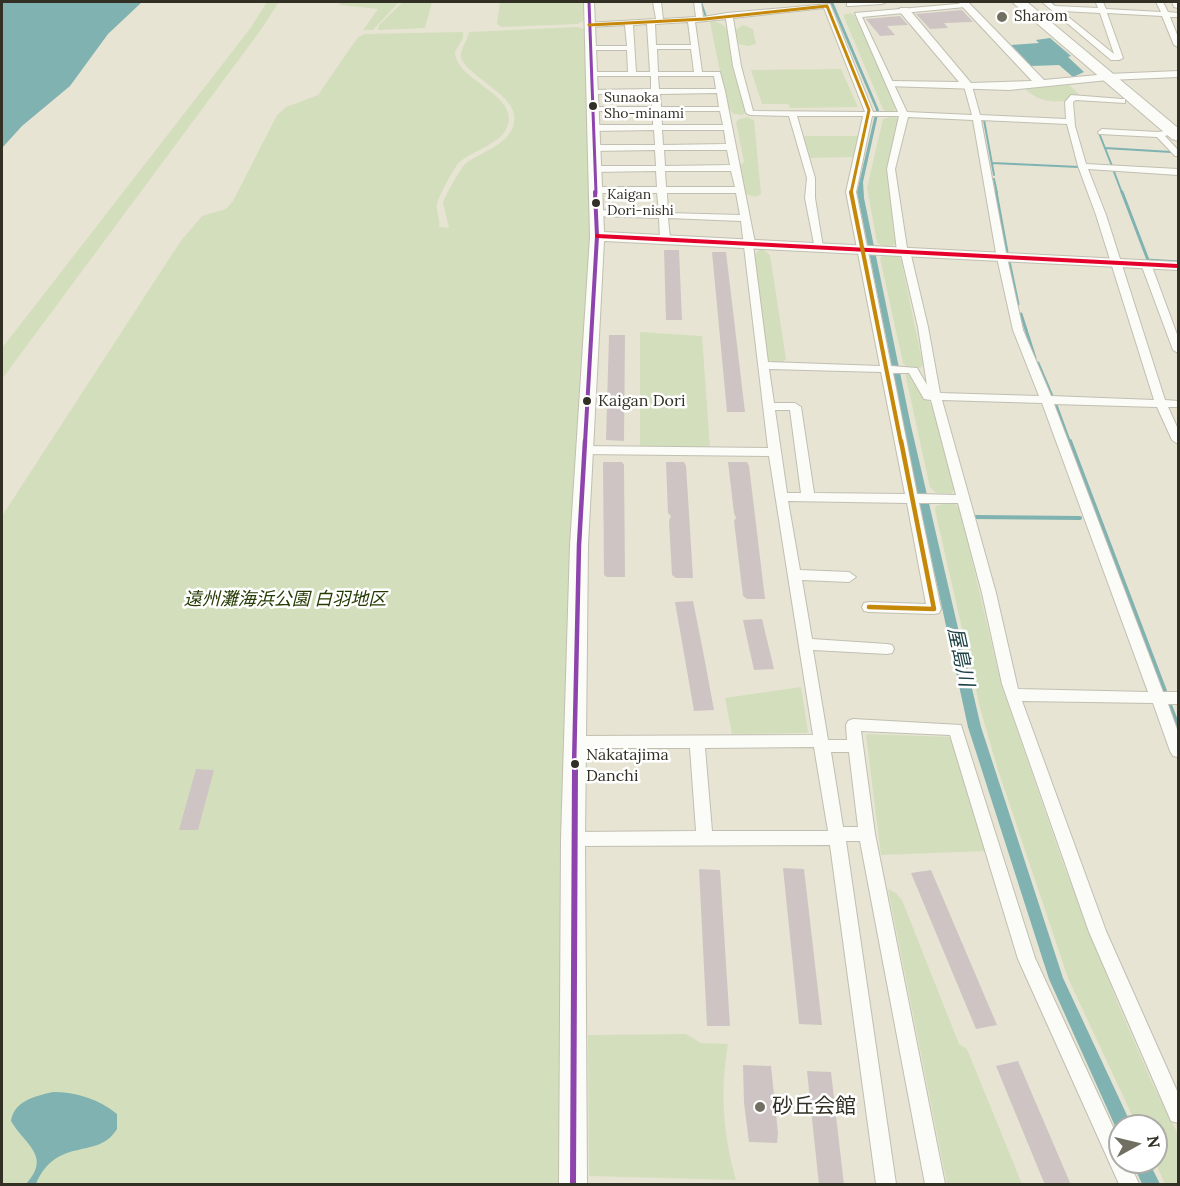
<!DOCTYPE html>
<meta charset="utf-8">
<style>
body{margin:0}
#map{position:relative;width:1180px;height:1186px;overflow:hidden;background:#e7e4d3;font-family:Lora,serif}
canvas{display:block}
.frame{position:absolute;inset:0;border:3px solid #323024;pointer-events:none}
.north{position:absolute;left:1108px;top:1114px;width:60px;height:60px;box-sizing:border-box;background:#fff;border:2px solid #adaca7;border-radius:50%;rotate:82deg;font-size:16px;font-weight:700;line-height:24px;text-align:center;color:#323024}
.north::after{content:'';display:block;margin:auto;width:21px;height:27px;background:#716f61;clip-path:polygon(50% 0,100% 100%,50% 72%,0 100%)}
</style>
<div id="map">
<canvas width="1180" height="1186"></canvas>
<div class="frame"></div>
<div class="north">N</div>
</div>
<script>
const ctx = document.querySelector('canvas').getContext('2d');
ctx.lineJoin = 'round';
function fillPath(path, color) { ctx.fillStyle = color; ctx.fill(path, 'evenodd'); }
function trace(path, color, width, dash) { ctx.strokeStyle = color; ctx.lineWidth = width; ctx.lineCap = dash ? 'butt' : 'round'; ctx.setLineDash(dash || []); ctx.stroke(path); }
function drawText(font, color, halo, rows, align = 'center') {
  ctx.font = font + ' Lora,"Noto Sans JP",serif'; ctx.lineWidth = 5; ctx.setLineDash([]); ctx.textBaseline = 'middle'; ctx.strokeStyle = halo; ctx.fillStyle = color; for (const [text, x, y, turn = 0] of rows) {
    ctx.save(); ctx.translate(x, y); ctx.rotate((+turn || 0) * Math.PI / 180); ctx.textAlign = isNaN(turn) ? turn : align; if (halo) ctx.strokeText(text, 0, 0); ctx.fillText(text, 0, 0); ctx.restore();
  }
}
fillPath(new Path2D(`
 M267,2H279L260,31L2,379V348L249,30Z
 M338,2H399L373,30H363L378,9L340,5Z
 M403,2H432L425,28L378,30L379,25Z
 M500,2H584L583,21L578,24L501,27L497,24Z
 M850,13L854,15L874,54L894,103L895,111L886,112L883,109L843,15Z
 M712,20L723,25L727,30L732,66L745,112L743,115L734,114L727,107L710,22Z
 M743,25L753,29L756,44L748,46L739,44L735,30Z
 M578,27L584,29L590,236L570,545L562,839L559,1184H2V516L180,242L202,216L226,209L233,201L277,115L286,107L318,95L358,37L365,34L463,32V38L455,52C456,79 510,92 509,119C508,146 465,150 455,168C451,174 437,199 437,205C436,213 441,220 439,227L449,228L443,203C445,196 461,167 466,163C481,152 509,145 514,123C521,97 470,79 461,58C459,50 468,40 469,32Z
 M841,69L858,107L790,108L788,104H762L751,70Z
 M1069,85L1080,95C1062,105 1041,104 1025,89Z
 M894,116L899,119L887,169L896,243C892,248 881,247 877,242L867,188L883,119Z
 M747,117L754,120L761,194L756,197L745,194L739,166L744,162L736,122L739,119Z
 M804,136H862L855,157L809,158Z
 M759,250H764L770,255L786,359L783,362H771L767,358L754,255Z
 M884,255L897,256L901,259L923,365L920,368H908L903,363L880,258Z
 M640,332L702,336L710,448H640Z
 M905,373H911L934,409L955,489L951,494L936,493L930,487Z
 M943,504H955L960,509L1001,684L1064,866L1118,1004L1153,1085L1178,1134V1184H1165L1155,1162L1156,1126H1137L1068,978L997,767L980,708L935,510L936,506Z
 M801,687L808,732L806,733L732,734L725,698Z
 M868,734L949,737L953,739L987,851L881,855L866,735Z
 M888,889L896,893L902,900L959,1044L967,1049L1022,1184H947Z
 M686,1034L701,1043L728,1044C720,1091 723,1134 736,1180L589,1176L588,1035Z`), '#d3dfbc');
fillPath(new Path2D(`
 M2,2H142L108,34L70,86L22,126L2,148Z
 M830,2H833L879,110L863,182L864,198L911,426L981,727L1063,978L1132,1126H1120V1137L1049,979L968,727L918,497L857,192L876,110Z
 M1050,38L1071,56L1068,57L1084,72L1073,77L1059,65L1031,66L1011,45L1039,43L1036,40Z
 M53,1092C76,1092 99,1099 117,1114V1129C98,1161 57,1135 36,1184H26C52,1156 25,1145 11,1121C14,1101 35,1096 53,1092Z
 M1132,1162H1149L1160,1184H1142Z`), '#7fb2b1');
trace(new Path2D(`
 M701,2L706,17H709
 M1050,2L1055,6
 M984,120L994,175
 M1099,133L1112,166
 M1105,148L1171,152
 M992,163L1079,167
 M1113,169L1122,193
 M994,179L997,193`), '#7fb2b1', 2);
trace(new Path2D(`
 M996,192L1007,252
 M1122,192L1148,260
 M1147,260L1178,262
 M1009,261L1018,304
 M1021,314L1035,358
 M1038,363L1052,396
 M1056,405L1070,443`), '#7fb2b1', 3);
trace(new Path2D(`
 M1070,441L1165,691
 M973,517L1080,518
 M1170,705L1178,726`), '#7fb2b1', 4);
fillPath(new Path2D(`
 M962,10L973,22L944,23L948,28L930,29L916,14Z
 M900,16L908,25L887,26L895,35L880,36L866,19Z
 M664,250H679L682,320H666Z
 M712,252H726L745,412H727Z
 M609,335H625L624,441L606,440Z
 M603,462H622L624,465L625,577H607L604,575Z
 M666,462H684L686,466L693,578H676L672,575L669,521L671,516L668,513Z
 M728,462H747L749,466L765,599H747L743,596L734,521L736,518L734,513Z
 M693,601L703,651L714,710L694,711L675,602Z
 M762,619L774,669L754,670L743,620Z
 M196,769L214,770L198,830H179Z
 M783,868L804,869L822,1025L799,1024Z
 M699,869L720,870L730,1026H707Z
 M931,870L997,1025L976,1029L911,873Z
 M1018,1061L1071,1185H1045L996,1066Z
 M743,1065L771,1066L778,1133L777,1143L749,1142L744,1103Z
 M807,1071L831,1072L844,1185H819Z`), '#cec4c3');
const street = new Path2D(`
 M653,2H661L663,19L696,17L694,2H701L703,17L727,13L830,4L873,112H898L855,13L968,3L969,5L965,7L862,17L907,112L972,115L964,86L968,84L972,86L980,115L1066,119L1065,102L1071,95L1122,99H1125V103L1076,100L1073,102L1075,126L1086,164L1178,169V175L1088,169L1106,215L1165,400L1178,401V407H1168L1178,429V444L1172,440L1157,407L1054,404L1163,692H1178V704H1168L1178,732V757L1173,756L1170,751L1153,703L1022,701L1106,931L1178,1093V1123L1171,1121L1089,932L1002,684L982,593L958,503H919L941,609L939,613L934,614L869,612L864,611L862,607L864,603L869,602L926,604L907,503L788,501L800,570L849,572L856,577L849,582L802,580L812,639L887,644L892,645L894,649L892,653L887,654L813,650L828,740H847L846,725L848,721L853,719L961,725L1035,958L1120,1142V1162H1129L1139,1184H1119L1018,959L950,735L861,731L875,834L945,1184H925L860,841H846L896,1184H876L830,845L573,846L567,844L565,839L567,834L573,832L696,831L690,748H575L570,746L567,742L570,738L575,736L813,735L769,456L583,454L577,450L583,446L768,448L741,221L668,218L670,239L665,242L660,239L659,218L596,216L591,213L596,210L659,212L657,193H595L590,190L595,187H657L656,171L594,172L590,169L594,166H656L655,150L593,151L589,148L593,145H655L654,130L593,131L589,128L593,125H653V111H592L588,109L592,107H652V94H591L587,92L591,90L651,89V76H590L586,74L590,72H628L627,50H590L586,48L590,46H627L625,25L589,27L585,25L586,23L656,19ZM824,8L865,112L753,111L741,66L733,18ZM726,19L733,66L746,113L750,115L789,116L807,178L805,198L815,249L823,247L815,198V178L797,116H863L846,192L880,366L768,362L753,245L755,243L725,91L720,72H702L695,22ZM688,22L691,45H656L655,24ZM647,24L650,72H636L633,25ZM657,49H691L694,72H658ZM658,76H714L716,89H659ZM717,93L719,107H661L660,94ZM661,111H720L723,125H662ZM872,116H899L887,169L897,251L901,254L918,327L927,385L917,368L891,366L856,192ZM908,117L973,120L996,253L1013,330L1039,396L940,393L928,327L910,251L907,248L895,169ZM981,120L1067,124L1078,166L1096,215L1154,400L1051,396L1023,330L1006,253ZM662,130H724L726,144L663,145ZM664,150H727L730,165L665,166ZM665,171H731L735,187H666ZM667,193H736L740,215L668,213ZM769,369L881,372L905,494L814,493L801,407L795,403H774ZM893,373H909L924,399L931,400L956,495L917,494ZM942,400L1042,403L1148,692L1018,689L996,593ZM775,410H790L801,493H787ZM814,747L828,831H712L705,748ZM831,752H849L858,827H843Z
 M847,2H886L882,4L850,6H847Z
 M1042,2H1050L1055,6L1098,8L1096,3L1103,2L1106,9L1161,12L1156,2H1163L1168,12L1178,13V17H1170L1178,37V47L1174,45L1162,16L1107,13L1123,58L1119,60H1111ZM1061,11L1100,13L1114,54Z
 M1102,129L1158,132L1171,130V134L1165,136L1178,150V156H1175L1157,137L1099,134L1098,132Z
 M1146,261L1151,264L1178,337V353L1173,350L1141,264Z`);
const secondary = new Path2D(`
 M584,2H594L604,232L1178,262V270L604,241L588,545L585,839L587,1184H559L561,839L570,545L590,236Z
 M958,2H968L1044,80L1108,74L1178,71V77L1108,80L1009,90L887,86V82L891,81L959,82L900,12V8H908L971,83L1032,81Z
 M1172,2H1178V8L1174,7Z`);
const highway = new Path2D(`
 M1012,2H1027L1178,128V141L1172,139Z`);
trace(street, '#c1bfb1', 2);
trace(secondary, '#c1bfb1', 2);
trace(highway, '#c1bfb1', 2);
fillPath(street, '#fbfbf8');
fillPath(secondary, '#fbfbf8');
fillPath(highway, '#fbfbf8');
trace(new Path2D(`
 M589,2L596,193`), '#8e44ad', 3);
trace(new Path2D(`
 M585,443L597,236L595,192`), '#8e44ad', 4);
trace(new Path2D(`
 M574,767L579,545L585,441`), '#8e44ad', 4.5);
trace(new Path2D(`
 M573,1184L575,765`), '#8e44ad', 6);
trace(new Path2D(`
 M597,236L1178,266`), '#e4002b', 4);
trace(new Path2D(`
 M589,25L705,19L827,6L869,110L851,193`), '#c68809', 3);
trace(new Path2D(`
 M851,192L901,443`), '#c68809', 4);
trace(new Path2D(`
 M869,607L934,609L901,441`), '#c68809', 4.5);
for (const [x, y, r, color] of [
 [1002,17,6,"#716f61"],
 [593,106,5,"#323024"],
 [596,203,5,"#323024"],
 [587,401,5,"#323024"],
 [575,764,5,"#323024"],
 [760,1107,6,"#716f61"]
]) { const dot = new Path2D(); dot.arc(x, y, r, 0, 2 * Math.PI); ctx.fillStyle = color; ctx.fill(dot); trace(dot, '#fff', 2); }
drawText('14px', '#323024', '#fff', [
 ["Sunaoka",604,98],
 ["Sho-minami",604,114],
 ["Kaigan",607,195],
 ["Dori-nishi",607,211]
], 'left');
drawText('15px', '#323024', '#fff', [
 ["Sharom",1014,17]
], 'left');
drawText('16px', '#323024', '#fff', [
 ["Kaigan Dori",598,401],
 ["Nakatajima",586,755],
 ["Danchi",586,776]
], 'left');
drawText('italic 18px', '#273c04', '#fff', [
 ["遠州灘海浜公園 白羽地区",285,600]
]);
drawText('italic 20px', '#1d4144', '#fff', [
 ["屋島川",960,657,78]
]);
drawText('21px', '#323024', '#fff', [
 ["砂丘会館",772,1107]
], 'left');
</script>
